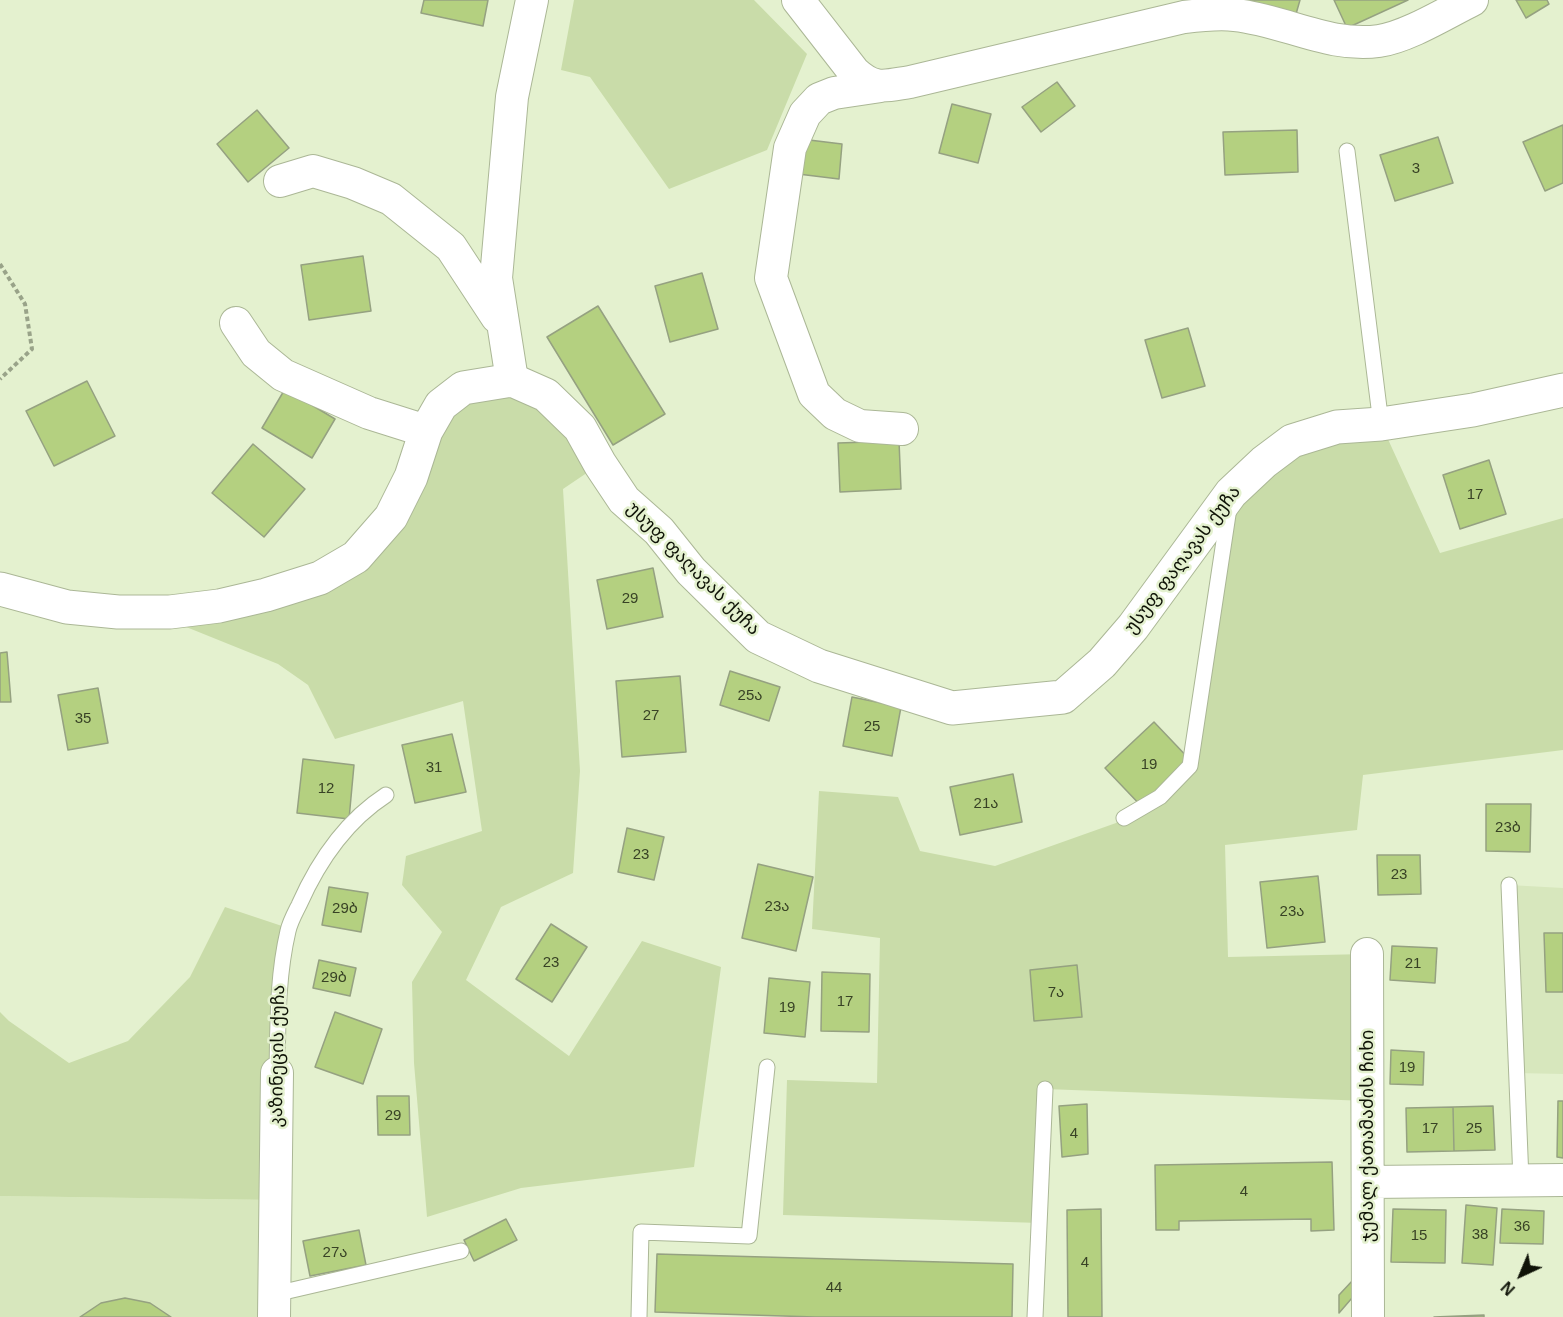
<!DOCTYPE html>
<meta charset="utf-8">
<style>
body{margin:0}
#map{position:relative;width:1563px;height:1317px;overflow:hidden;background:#e4f1cf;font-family:Arial,sans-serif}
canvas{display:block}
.north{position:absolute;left:1491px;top:1245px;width:60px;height:60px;-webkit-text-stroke:4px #e4f1cf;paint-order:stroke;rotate:224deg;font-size:16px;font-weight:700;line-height:24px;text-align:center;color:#0f1307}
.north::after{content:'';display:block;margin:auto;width:21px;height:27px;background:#0f1307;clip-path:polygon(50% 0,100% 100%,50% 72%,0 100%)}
</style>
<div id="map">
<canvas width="1563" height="1317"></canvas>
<div class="north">N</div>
</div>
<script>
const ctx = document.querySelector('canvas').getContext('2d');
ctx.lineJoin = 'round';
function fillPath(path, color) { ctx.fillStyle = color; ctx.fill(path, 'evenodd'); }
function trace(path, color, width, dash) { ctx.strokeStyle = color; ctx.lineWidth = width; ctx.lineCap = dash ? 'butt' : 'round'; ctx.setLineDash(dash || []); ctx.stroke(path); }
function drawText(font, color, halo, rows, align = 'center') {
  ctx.font = font + ' Arial,"Noto Sans Georgian",sans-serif'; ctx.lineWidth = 5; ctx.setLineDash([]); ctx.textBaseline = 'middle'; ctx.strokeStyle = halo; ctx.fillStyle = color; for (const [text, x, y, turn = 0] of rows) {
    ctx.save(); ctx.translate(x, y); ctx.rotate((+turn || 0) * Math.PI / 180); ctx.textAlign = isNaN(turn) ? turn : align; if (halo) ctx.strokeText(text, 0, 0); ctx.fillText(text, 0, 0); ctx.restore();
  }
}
fillPath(new Path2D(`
 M1509,885L1563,888V1074L1516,1073Z
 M0,1196L276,1200L274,1317H0Z`), '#d7e7bd');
fillPath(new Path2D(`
 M574,0H754L807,54L767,150L669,189L590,77L561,70Z
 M512,380L600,464L563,489L580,771L573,873L501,907L466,980L569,1056L642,941L721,967L694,1167L521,1188L427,1217L414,1063L412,982L442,932L402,885L406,856L482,831L463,701L335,739L308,685L278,664L149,612L356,557L441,405Z
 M1381,424L1440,553L1563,518V750L1363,775L1357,830L1225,845L1228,957L1367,954L1368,1101L1045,1089L1040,1223L783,1215L787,1080L877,1083L880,938L812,929L819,791L898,797L920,851L995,866L1116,823L1160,797L1190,765L1231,493L1264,462Z
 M225,907L288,928L276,1200L0,1196V1012L9,1021L69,1063L128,1041L190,977Z`), '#c9dca9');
const building = new Path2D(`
 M424,0H488L483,26L421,13Z
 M1244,0H1300L1296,14Z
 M1334,0H1408L1347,28Z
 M1516,0H1547L1549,4L1526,18Z
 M1057,82L1075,106L1041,132L1022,107Z
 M952,104L991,114L978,163L939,153Z
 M257,110L289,148L248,182L217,144Z
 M1563,125V183L1545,191L1523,142Z
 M1297,130L1298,172L1225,175L1223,132Z
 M1438,137L1453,183L1395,201L1380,155Z
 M801,139L842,144L839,179L798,174Z
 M363,256L371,311L309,320L301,265Z
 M702,273L718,329L670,342L655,286Z
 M598,306L665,414L613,445L547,337Z
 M1188,328L1205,386L1162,398L1145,340Z
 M87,381L115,436L54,466L26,411Z
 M285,389L335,419L312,458L262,428Z
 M899,441L901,489L840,492L838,443Z
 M253,444L305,489L264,537L212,493Z
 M1489,460L1506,514L1460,529L1443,475Z
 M653,568L663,617L607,629L597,580Z
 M7,652L11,702H0V653Z
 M730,671L780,687L769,721L720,705Z
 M680,676L686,752L622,757L616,681Z
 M98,688L108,743L68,750L58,695Z
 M852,697L901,707L892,756L843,746Z
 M1154,722L1193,763L1144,809L1105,768Z
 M452,734L466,792L415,803L402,745Z
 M303,759L354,765L349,819L297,813Z
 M1013,774L1022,822L960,835L950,787Z
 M1486,804H1531L1530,852L1486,851Z
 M627,828L664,837L654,880L618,872Z
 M1377,855H1420L1421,894L1378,895Z
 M758,864L813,877L796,951L742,938Z
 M1318,876L1325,942L1267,948L1260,882Z
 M329,887L368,893L361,932L322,925Z
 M551,924L587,947L552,1002L516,979Z
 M1544,933H1563V992H1546Z
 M1392,946L1437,948L1435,983L1390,980Z
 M319,960L356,968L350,996L313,988Z
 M1077,965L1082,1017L1034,1021L1030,970Z
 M822,972L870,974L869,1032L821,1031Z
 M769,978L810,982L805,1037L764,1033Z
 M335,1012L382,1029L363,1084L315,1067Z
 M1391,1050L1424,1052L1423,1085L1390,1084Z
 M377,1096H409L410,1135H378Z
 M1558,1101H1563V1158L1557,1157Z
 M1087,1104L1088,1154L1062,1157L1059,1106Z
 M1493,1106L1495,1150L1454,1151L1453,1107Z
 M1453,1107L1454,1151L1407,1152L1406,1108Z
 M1332,1162L1334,1230L1311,1231V1219L1179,1221V1230H1156L1155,1165Z
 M1466,1205L1497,1208L1493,1265L1462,1263Z
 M1101,1209L1102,1317H1068L1067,1210Z
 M1393,1209L1446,1210L1445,1263L1391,1262Z
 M1502,1209L1544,1211L1543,1244L1500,1243Z
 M506,1219L517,1240L474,1261L464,1240Z
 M359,1230L366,1265L310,1276L303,1241Z
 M657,1254L1013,1264L1012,1317H815L655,1312Z
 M1353,1280L1352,1298L1339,1313V1295Z
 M125,1298L150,1303L171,1317H80L101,1303Z
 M1484,1315V1317H1434Z`);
fillPath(building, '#b4d080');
trace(building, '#95a181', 1.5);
const service = new Path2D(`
 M1347,151L1381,424
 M1124,818L1160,797L1190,766L1229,508
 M1509,885L1521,1180
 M277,1073C278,1025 277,978 288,931C290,922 295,913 299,905C318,862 346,821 386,795
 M275,1294L461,1251
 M639,1317L641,1232L749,1236L767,1067
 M1035,1317L1045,1089`);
const minor = new Path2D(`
 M798,0L854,72C875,91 884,86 910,82L1184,17C1201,15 1218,13 1235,15C1284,20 1329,48 1379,41C1407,37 1446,13 1472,0
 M881,86L834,93L819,99L805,114L790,148L771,278L814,394L835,414L860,426L902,429
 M280,181L313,171L353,183L391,199L451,247L497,317
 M236,323L256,353L283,375L369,413L426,431
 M512,380L496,278L512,97L532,0
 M1367,954L1368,1317
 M1369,1182L1563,1180
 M274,1317L277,1073`);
const tertiary = new Path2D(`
 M0,589L67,607L118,612H170L219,606L266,595L320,578L356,557L391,517L411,477L426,431L441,405L463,388L512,380L546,395L580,428L600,464L624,500L659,531L691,571L758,637L819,666L952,708L1063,697L1102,663L1133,627L1231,493L1264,462L1292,441L1337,427L1381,424L1473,410L1563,390`);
trace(service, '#abb796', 17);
trace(minor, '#abb796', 34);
trace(tertiary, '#abb796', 35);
trace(new Path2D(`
 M0,264L25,304L32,349L0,379`), '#99a389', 4, [4.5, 3]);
trace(service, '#fff', 15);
trace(minor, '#fff', 32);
trace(tertiary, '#fff', 33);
drawText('15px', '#384225', null, [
 ["3",1416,169],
 ["17",1475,495],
 ["29",630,599],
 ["25ა",750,696],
 ["27",651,716],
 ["35",83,719],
 ["25",872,727],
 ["19",1149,765],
 ["31",434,768],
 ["12",326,789],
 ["21ა",986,804],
 ["23ბ",1508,828],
 ["23",641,855],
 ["23",1399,875],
 ["23ა",777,907],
 ["29ბ",345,909],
 ["23ა",1292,912],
 ["23",551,963],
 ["21",1413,964],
 ["29ბ",334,978],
 ["7ა",1056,993],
 ["17",845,1002],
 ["19",787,1008],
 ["19",1407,1068],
 ["29",393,1116],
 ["17",1430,1129],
 ["25",1474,1129],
 ["4",1074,1134],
 ["4",1244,1192],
 ["36",1522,1227],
 ["38",1480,1235],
 ["15",1419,1236],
 ["27ა",335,1253],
 ["4",1085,1263],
 ["44",834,1288]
]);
drawText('18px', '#0f1307', '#e4f1cf', [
 ["უსუფ ფაღავას ქუჩა",1183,560,-53],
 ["უსუფ ფაღავას ქუჩა",693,569,45],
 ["კაზინეცის ქუჩა",278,1056,-89],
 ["ჯემალ ქათამაძის ჩიხი",1368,1136,-90]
]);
</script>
